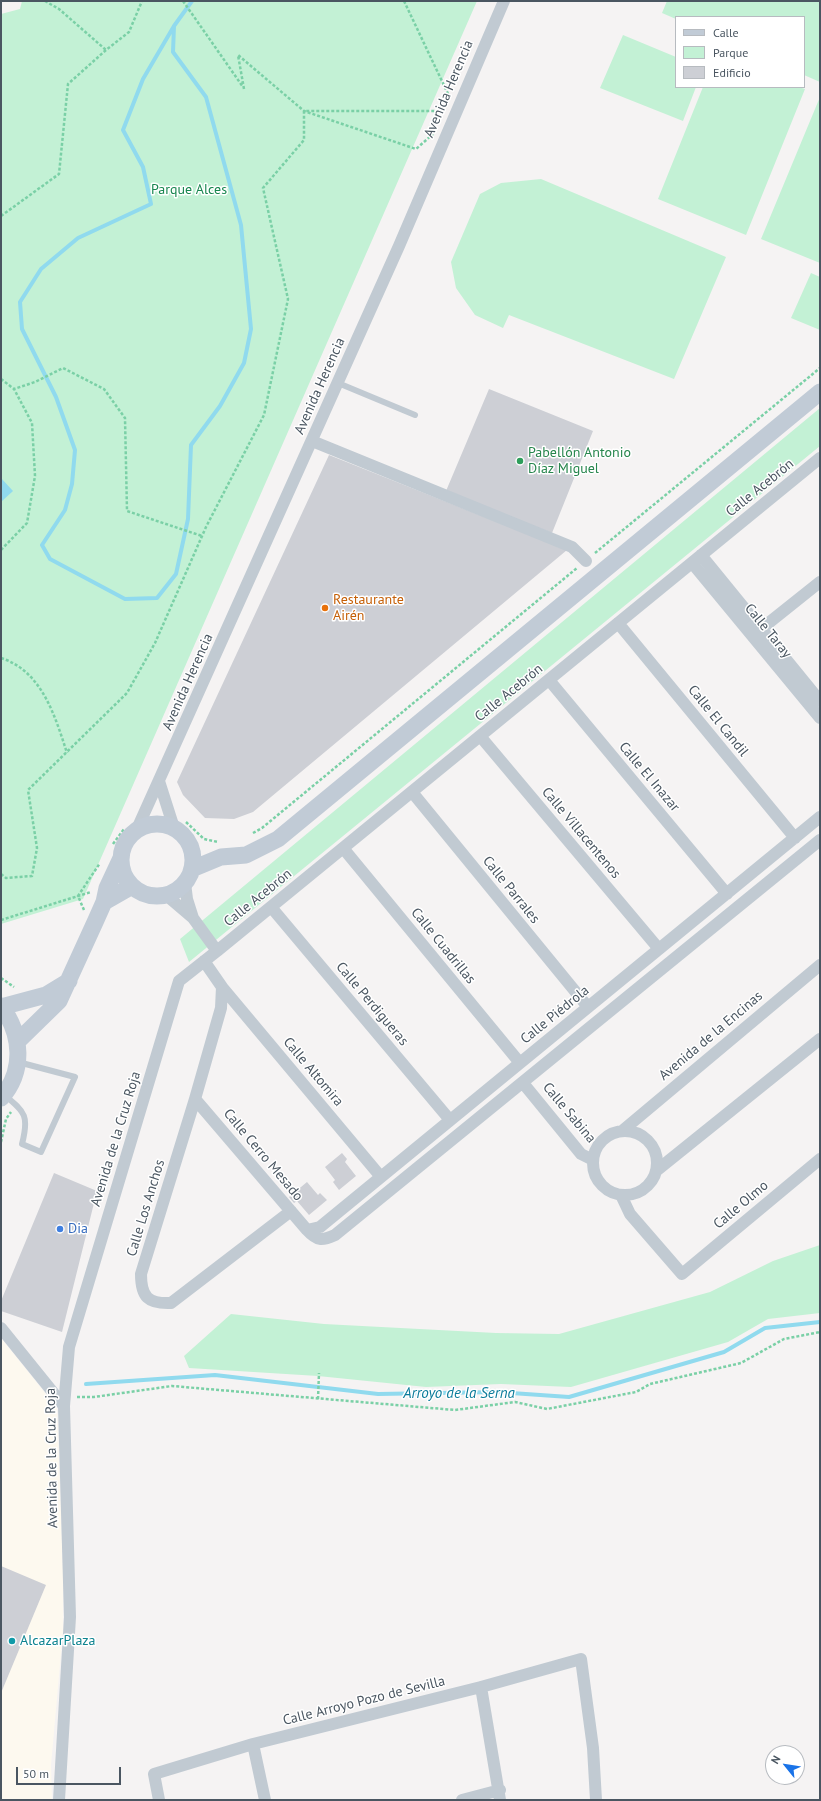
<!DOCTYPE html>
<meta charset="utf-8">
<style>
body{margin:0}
#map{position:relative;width:821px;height:1801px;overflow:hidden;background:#f5f3f3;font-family:"PT Sans",sans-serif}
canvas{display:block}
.frame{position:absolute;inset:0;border:2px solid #4a5661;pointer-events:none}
.legend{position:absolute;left:675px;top:16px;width:130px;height:72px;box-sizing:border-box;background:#fff;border:1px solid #b7bbc0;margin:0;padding:5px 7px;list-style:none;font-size:12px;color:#4a5661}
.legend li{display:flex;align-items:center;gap:8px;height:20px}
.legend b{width:20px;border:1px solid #b7bbc0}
.north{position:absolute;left:765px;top:1745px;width:40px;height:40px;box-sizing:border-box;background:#fff;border:1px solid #b7bbc0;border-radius:50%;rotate:300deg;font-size:11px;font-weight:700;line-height:16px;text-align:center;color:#4a5661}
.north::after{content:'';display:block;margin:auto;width:14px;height:18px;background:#1a73e8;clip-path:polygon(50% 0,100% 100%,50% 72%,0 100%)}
.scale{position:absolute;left:16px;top:1767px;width:105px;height:18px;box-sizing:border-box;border:2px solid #4a5661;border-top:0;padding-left:5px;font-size:12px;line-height:14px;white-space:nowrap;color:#4a5661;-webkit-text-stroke:3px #fff;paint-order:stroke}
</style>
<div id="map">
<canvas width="821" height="1801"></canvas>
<div class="frame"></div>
<ul class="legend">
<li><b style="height:5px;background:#c1cbd6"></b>Calle</li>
<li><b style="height:11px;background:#c3f1d5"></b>Parque</li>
<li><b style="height:11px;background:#cdcfd5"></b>Edificio</li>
</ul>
<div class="north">N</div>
<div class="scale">50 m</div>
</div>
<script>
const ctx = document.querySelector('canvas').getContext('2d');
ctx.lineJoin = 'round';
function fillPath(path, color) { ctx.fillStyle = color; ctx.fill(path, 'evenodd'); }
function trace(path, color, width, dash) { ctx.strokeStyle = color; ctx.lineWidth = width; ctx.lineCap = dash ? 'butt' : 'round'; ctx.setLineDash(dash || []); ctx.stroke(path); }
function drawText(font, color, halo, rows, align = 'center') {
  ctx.font = font + ' "PT Sans",sans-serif'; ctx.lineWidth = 3; ctx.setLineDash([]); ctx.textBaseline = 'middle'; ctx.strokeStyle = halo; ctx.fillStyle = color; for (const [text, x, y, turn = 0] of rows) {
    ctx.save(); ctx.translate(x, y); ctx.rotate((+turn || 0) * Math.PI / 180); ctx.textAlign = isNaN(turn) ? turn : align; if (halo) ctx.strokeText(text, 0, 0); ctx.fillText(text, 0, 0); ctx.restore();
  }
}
fillPath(new Path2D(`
 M1,1338L57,1408L63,1573V1631L51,1765L52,1800H1Z`), '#fdf9ef');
fillPath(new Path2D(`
 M22,1H477L83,899L1,924V14L20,9Z
 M667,1H820V82L804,75V17H676V19L662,13Z
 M623,35L676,57V87H696L683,121L600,88Z
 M703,87H799L805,89L746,235L658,199Z
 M820,97V263L761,239Z
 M541,179L726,257L674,379L509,315L503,328L475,315L456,288L451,262L480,194L501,183Z
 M811,273L820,277V330L791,318Z
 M820,408V446L189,962L180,939Z
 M820,1245V1313L768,1319L728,1342L571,1387L501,1384L426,1387L318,1376L189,1368L184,1356L231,1314L324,1324L496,1333L559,1334L710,1292L773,1261Z`), '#c3f1d5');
fillPath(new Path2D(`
 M1,478L13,491L1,502Z`), '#90daee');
trace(new Path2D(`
 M174,26L173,52L206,97L241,225L251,329L244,363L220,406L191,445L188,519L176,574L157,598L125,599L50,559L42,545L65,510L72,484L75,450L56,397L22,329L20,302L41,269L78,238L151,204L143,167L123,130L143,79L174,26L192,1
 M86,1384L215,1375L378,1394L497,1392L569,1397L724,1352L765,1328L820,1322`), '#90daee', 4);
fillPath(new Path2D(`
 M489,389L593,431L552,533L446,491Z
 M329,455L567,550L253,812L234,819L205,818L183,795L177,782Z
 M342,1153L347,1159L345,1162L356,1176L339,1190L333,1182L335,1180L325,1167Z
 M54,1173L97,1191L62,1332L1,1311V1301Z
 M307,1182L318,1195L320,1193L327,1200L309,1215L297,1201L294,1203L289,1197Z
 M1,1566L46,1585L1,1693Z`), '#cdcfd5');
trace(new Path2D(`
 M45,1L59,9L106,50
 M183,1L243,87
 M404,1L449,96
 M244,89L238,55L304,111L416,149L433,134
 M1,216L59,174L68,84L106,50L129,32L142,1
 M1,379L14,389L35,382L63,368L104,389L125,418L127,511L202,536
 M1,550L27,523L35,476L32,423L14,389
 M595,553L820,368
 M1,658C42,671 55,716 67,753
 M186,822L204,839L218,842
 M253,833L262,828L577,568
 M113,844L124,829
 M1,874L6,878L32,876L37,848L28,790L127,693L155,643L206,527L264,415L288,299L263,188L304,140V111H444
 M84,910L78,896L100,863
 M1,920L91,892
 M1,978L14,987
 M1,1142L6,1119L11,1112
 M77,1397H94L172,1386L455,1410L515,1402L547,1409L636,1392L650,1384L741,1363L784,1339L820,1332
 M318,1399L319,1373`), '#7ad0a6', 2.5, [3, 2]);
trace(new Path2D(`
 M338,383L415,415
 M4,1095C26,1112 29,1117 22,1144L41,1152L75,1077L18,1062`), '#c1cad2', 6);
trace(new Path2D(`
 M312,441L572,547L586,561
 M701,555L820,701
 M692,563L820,718
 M618,623L795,838
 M761,629L820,582
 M549,680L727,894
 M480,736L659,949
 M159,781L174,828
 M412,792L588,1007
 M137,829L399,246L504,1
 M343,848L520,1063
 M185,883L187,899L193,918
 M271,907L450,1120
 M217,951L820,458
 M204,961L222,987L221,1008L195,1099L141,1274C141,1297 148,1304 171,1303L291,1211
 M222,987L381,1177
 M523,1083L581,1154L593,1160
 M195,1099L307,1230C317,1241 322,1241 335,1235L820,840
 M622,1131L820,965
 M593 1163a32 32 0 1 1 64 0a32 32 0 1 1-64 0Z
 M656,1171L820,1039
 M621,1195L630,1214L682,1274L820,1159
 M307,1230L320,1227L820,817
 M1,1328L64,1406
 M481,1687L500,1800
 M253,1744L265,1800
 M59,1800L70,1617L64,1406L69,1347L179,981L217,951L193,918L166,895
 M159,1800L154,1774L253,1744L481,1687L581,1659L593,1748L596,1800
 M462,1800L500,1790`), '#c1cad2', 12);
trace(new Path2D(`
 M121 860a36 36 0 1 1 72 0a36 36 0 1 1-72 0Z
 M192,869L221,857L246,855L278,839L820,392
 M104,902L132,886
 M1,1006C22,1034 25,1071 1,1098
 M1,1007L46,995L69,981
 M18,1041L59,1001L96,920L104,902L107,888L121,858`), '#c1cbd6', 17);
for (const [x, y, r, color] of [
 [520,461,4,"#2e9e5b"],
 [325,608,4,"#e8710a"],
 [60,1229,4,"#3f7fe0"],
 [12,1641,4,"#0f9aa8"]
]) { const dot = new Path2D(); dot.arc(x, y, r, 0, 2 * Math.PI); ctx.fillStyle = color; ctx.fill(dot); trace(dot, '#fff', 1.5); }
drawText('14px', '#4a5661', '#fff', [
 ["Avenida Herencia",449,89,-67],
 ["Avenida Herencia",320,386,-66],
 ["Calle Acebrón",760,488,-39],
 ["Calle Taray",768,631,51],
 ["Avenida Herencia",188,682,-66],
 ["Calle Acebrón",509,693,-39],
 ["Calle El Candil",718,721,51],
 ["Calle El Inazar",649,777,50],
 ["Calle Villacentenos",581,833,50],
 ["Calle Parrales",511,890,51],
 ["Calle Acebrón",258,898,-39],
 ["Calle Cuadrillas",443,946,51],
 ["Calle Perdigueras",372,1004,50],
 ["Calle Piédrola",555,1015,-39],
 ["Avenida de la Encinas",711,1036,-40],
 ["Calle Altomira",313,1072,50],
 ["Calle Sabina",569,1113,50],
 ["Avenida de la Cruz Roja",116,1139,-73],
 ["Calle Cerro Mesado",263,1155,50],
 ["Calle Olmo",741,1205,-40],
 ["Calle Los Anchos",146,1208,-73],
 ["Avenida de la Cruz Roja",52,1458,-91],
 ["Calle Arroyo Pozo de Sevilla",364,1701,-14]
]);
drawText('14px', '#17864f', '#fff', [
 ["Parque Alces",189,190]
]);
drawText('14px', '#27864d', '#fff', [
 ["Pabellón Antonio",528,453],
 ["Díaz Miguel",528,469]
], 'left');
drawText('14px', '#c56008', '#fff', [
 ["Restaurante",333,600],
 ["Airén",333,616]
], 'left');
drawText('14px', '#366cbe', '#fff', [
 ["Dia",68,1229]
], 'left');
drawText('14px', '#0d838f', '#fff', [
 ["AlcazarPlaza",20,1641]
], 'left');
drawText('italic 15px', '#0c7c9b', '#fff', [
 ["Arroyo de la Serna",459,1394]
]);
</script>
